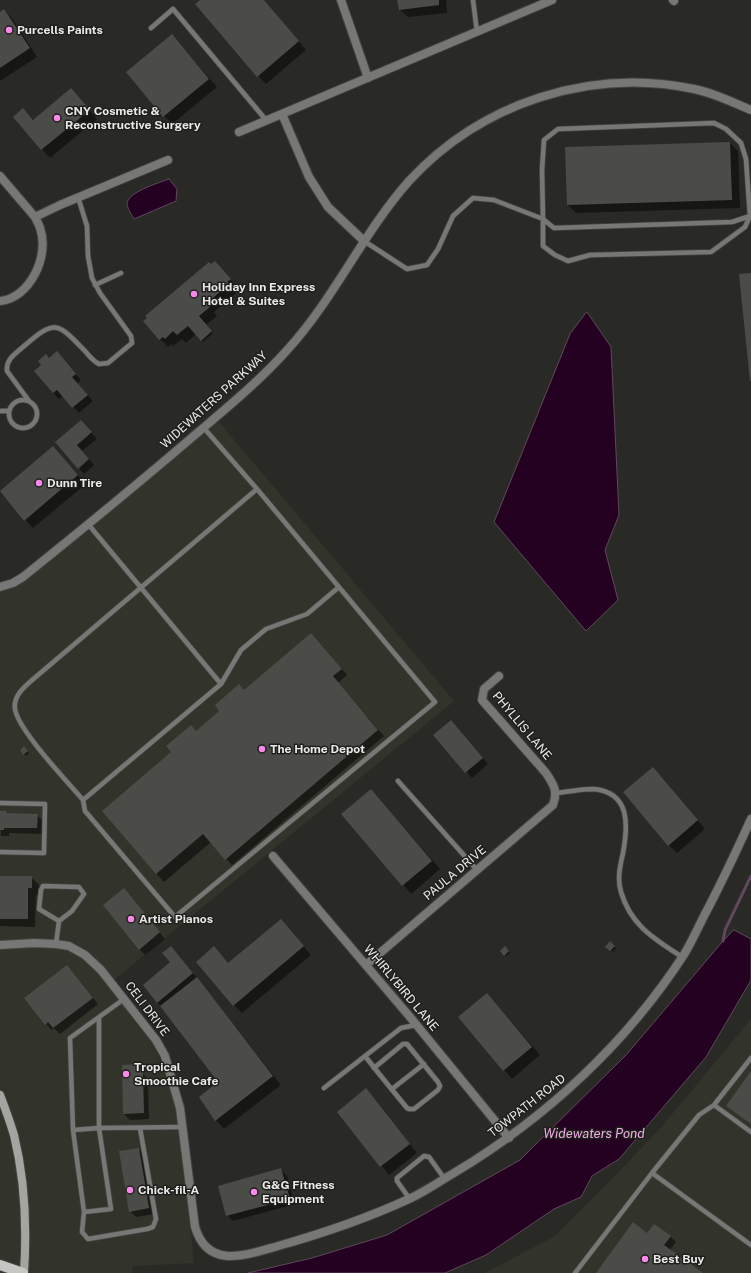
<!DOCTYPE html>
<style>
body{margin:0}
canvas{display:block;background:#292926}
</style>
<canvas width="751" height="1273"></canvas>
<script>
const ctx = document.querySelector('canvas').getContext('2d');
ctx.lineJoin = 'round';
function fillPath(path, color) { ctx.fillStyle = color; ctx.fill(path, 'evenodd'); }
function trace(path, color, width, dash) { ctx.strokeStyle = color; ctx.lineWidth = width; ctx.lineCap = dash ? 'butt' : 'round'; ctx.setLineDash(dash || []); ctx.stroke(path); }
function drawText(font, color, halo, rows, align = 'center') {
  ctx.font = font + ' "Public Sans",sans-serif'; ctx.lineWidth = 3; ctx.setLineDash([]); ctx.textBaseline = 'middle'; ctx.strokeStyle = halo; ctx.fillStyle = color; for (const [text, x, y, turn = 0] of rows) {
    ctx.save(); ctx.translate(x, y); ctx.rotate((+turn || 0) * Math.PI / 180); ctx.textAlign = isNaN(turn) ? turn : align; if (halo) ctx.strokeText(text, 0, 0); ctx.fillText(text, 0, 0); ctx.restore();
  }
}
fillPath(new Path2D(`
 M215,417L454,701L109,984L150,1038L159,1057L177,1112L194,1263L133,1266L132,1273H0V587L13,583Z
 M751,1019V1273H485L555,1236L611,1180L664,1124Z`), '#32332a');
const water = new Path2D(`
 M169,179L177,189L176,201L134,219C132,215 128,209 127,205C126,192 159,183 169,179Z
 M587,312L611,347L619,515L605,550L618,600L586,631L494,522L570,334Z
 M734,930L751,939V980L706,1057L619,1159L592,1176L581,1197L554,1209L486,1255L445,1273H248L312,1258L387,1235L520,1160L627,1054L723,941Z`);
fillPath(water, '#240121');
trace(water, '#5f475c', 1);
fillPath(new Path2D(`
 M202,0H264L306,50L266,84L258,76Z
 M398,0H446L447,13L408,17L399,9Z
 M4,10L12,18L37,57L0,81V13Z
 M172,35L217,87L172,124L164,116Z
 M71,89L97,119L50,158L14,117L23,109L34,120Z
 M730,143L738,151L740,208L576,213L568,205Z
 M215,262L238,288L235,291L236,293L214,312L217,316L206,325L213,333L203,342L196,334L186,343L182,339L173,346L172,344L168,347L160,339Z
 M50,359H62L81,380L77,383L93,401L79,413L63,396L59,399L53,393Z
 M87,427L97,439L82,451L94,465L84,474L57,442Z
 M53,447L86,484L33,528L1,492Z
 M317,640L347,675L338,683L384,736L232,865L211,842L164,882L156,873L196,732L245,691Z
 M456,727L488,764L472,778L434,735Z
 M24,747L29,753L26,756L21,750Z
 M661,776L705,829L677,853L669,845Z
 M371,790L440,869L411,894L342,814Z
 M0,812H6L9,814L37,815L43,821V834L9,833V836H1Z
 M0,877H31L39,885V895H36L35,927L0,926Z
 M124,889L165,939L145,955L139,949Z
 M281,920L311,955L242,1013L234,1005L222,956L229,964Z
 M610,943L616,948L613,952L607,947Z
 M505,947L510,953L506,956L501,951Z
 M177,953L281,1085L224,1129L208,1111L220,1082L144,985L171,962Z
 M67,966L98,1004L60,1034L54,1028L52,1030L46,1024Z
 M487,994L540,1055L512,1079L460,1018Z
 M136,1065L148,1080L149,1119L130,1120L124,1114Z
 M366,1090L417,1153L389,1175L338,1112Z
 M139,1149L145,1155L155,1214L136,1217L130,1211Z
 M281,1170L287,1176L295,1204L233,1221L227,1215Z
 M648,1234L670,1236L676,1242L670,1250L702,1273H597Z`), '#0007');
trace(new Path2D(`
 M723,941L725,930L751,876`), '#5f475c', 3);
fillPath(new Path2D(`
 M200,0H264L299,41L257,77L195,4Z
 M397,0H439V5L399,10Z
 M4,9L30,48L0,68V12Z
 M172,34L209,79L163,117L126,72Z
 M71,88L90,110L41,150L13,117L23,108L33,120Z
 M730,142L732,200L567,205L565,147Z
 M215,261L231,279L227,282L229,284L207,303L210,307L199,316L212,331L201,341L188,326L177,335L173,331L165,339L163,337L159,340L143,321L147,318L145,316L209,262L211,264Z
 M751,273V381H750L739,274Z
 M57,351L76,374L72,377L88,395L72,408L57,390L53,393L34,371L41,365L38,361L46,354L49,358Z
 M81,420L92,432L77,445L89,459L78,469L55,442Z
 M53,446L78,475L24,521L0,491Z
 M311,633L342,669L333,676L378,730L225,860L203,834L156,874L102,811L171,752L166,746L191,725L196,731L219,711L215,705L239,684L244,690Z
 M451,720L483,758L465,773L433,735Z
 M24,746L28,751L23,755L20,750Z
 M653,767L698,820L668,846L623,792Z
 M371,789L432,861L402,886L341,814Z
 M0,811H7L6,813L38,814L37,828H4V830H0Z
 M0,876H32V888H28V919H0Z
 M124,888L160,932L139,950L103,905Z
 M281,919L304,946L233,1006L196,962L214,946L228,963Z
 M610,941L615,946L610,951L605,947Z
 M171,946L193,973L157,1003L143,985L170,962L162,953Z
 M505,946L509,951L504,956L500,951Z
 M67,965L93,998L53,1028L48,1022L45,1025L24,998Z
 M197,977L273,1076L215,1121L199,1097L218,1082L160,1006Z
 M487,993L532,1047L503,1071L458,1017Z
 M137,1064L143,1073L144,1113L123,1114L122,1065Z
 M751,1071V1124L726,1106Z
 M366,1088L410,1144L380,1167L337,1112Z
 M139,1148L149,1208L129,1212L119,1151Z
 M281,1168L290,1199L226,1216L218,1186Z
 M633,1222L647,1233L654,1224L667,1233L671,1236L664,1245L703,1273H596Z`), '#4b4b48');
const service = new Path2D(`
 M473,0L477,32
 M151,28L173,9L266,120
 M364,241L407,269L427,265L438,249L453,216L473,198L494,200L543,219V246L555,255L568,261L590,255L711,252L745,227L750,216L746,159L741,143L726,129L714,123L558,129L544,140L542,170L543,219L554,228L732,222L750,216H751
 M95,285L121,273
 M9 414a14 14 0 1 1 28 0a14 14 0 1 1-28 0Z
 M29,401L7,371C6,359 15,354 23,347C55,319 57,322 85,351C89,356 93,361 99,364L108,363L132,343L131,336L100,293L92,278L88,256L87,226L78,197
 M0,411H9
 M88,524L221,684L83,800C67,781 18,730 15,709C13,697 23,688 31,681L257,489L203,427
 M221,684L241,650L266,629L307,614L339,587
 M398,781L477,870
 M557,793C568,792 581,789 593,789C631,792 628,826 623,853C620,866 617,879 621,892C631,926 655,939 682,957
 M83,800L85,811L175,917L435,702L257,489
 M0,803L45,804L44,853L0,852
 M43,886L79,887L84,894L72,911L59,921L39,909L41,890Z
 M56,944L59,921
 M124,999L70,1038L73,1130L99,1128L182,1127
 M365,1056C379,1074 393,1091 407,1108L409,1109H414L438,1090L440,1086L438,1082L407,1044H403L374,1068
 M324,1088L401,1028L416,1025
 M392,1089L424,1064
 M714,1105L751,1058
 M73,1130L84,1212L111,1209L99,1128V1017
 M652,1173L699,1115L714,1105L751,1132
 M409,1198L397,1181V1178L424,1156L429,1157L444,1178
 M84,1212L82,1232L88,1239L147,1229L153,1227L156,1219L140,1128
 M575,1273L652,1173L751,1245`);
const minor = new Path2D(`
 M341,0L368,78
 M673,0L674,1
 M282,114L309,177L328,207L364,241
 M239,132L552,0
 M0,176L35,217
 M0,301C30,298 50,256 40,228C39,225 37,221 35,217L60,205L168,160
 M0,587L13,583L23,577C79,532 134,487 189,440C223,411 259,382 289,348C335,297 363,233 409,181C481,103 590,67 694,89C714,93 732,102 751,110
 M273,856L410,1017L509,1138
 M0,945L34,943L56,944L69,946L85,955L101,970L156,1040L165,1056L180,1108L195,1227C208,1270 246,1255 278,1246C324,1233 368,1218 411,1198C426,1191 440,1181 454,1173C546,1118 627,1043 685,953C692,941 698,928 704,916C721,884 736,852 751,819
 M366,965L553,805C558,791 554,785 546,773L482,700L484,689L499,676`);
const secondary = new Path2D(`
 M0,1095C5,1108 10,1122 14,1135C25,1180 27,1227 24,1273`);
const primary = new Path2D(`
 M0,1265L23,1273`);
trace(service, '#444441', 6);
trace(minor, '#444441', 10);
trace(secondary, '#444441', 10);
trace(primary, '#444441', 12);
trace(service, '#777775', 4.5);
trace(minor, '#777775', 8);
trace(secondary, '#a4a4a1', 8);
trace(primary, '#c6c6c3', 10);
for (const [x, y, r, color] of [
 [9,30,4,"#f888ea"],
 [57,118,4,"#f888ea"],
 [194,294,4,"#f888ea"],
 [39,483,4,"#f888ea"],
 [262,749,4,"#f888ea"],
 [131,919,4,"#f888ea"],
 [126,1074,4,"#f888ea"],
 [130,1190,4,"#f888ea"],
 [254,1192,4,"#f888ea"],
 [645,1259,4,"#f888ea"]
]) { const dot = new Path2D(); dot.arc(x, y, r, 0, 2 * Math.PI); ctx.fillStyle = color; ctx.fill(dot); trace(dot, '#1f201c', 1.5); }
drawText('bold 12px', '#e9e9e7', '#1f201c', [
 ["Purcells Paints",17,30],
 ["CNY Cosmetic &",65,111],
 ["Reconstructive Surgery",65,125],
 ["Holiday Inn Express",202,287],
 ["Hotel & Suites",202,301],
 ["Dunn Tire",47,483],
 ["The Home Depot",270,749],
 ["Artist Pianos",139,919],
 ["Tropical",134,1067],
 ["Smoothie Cafe",134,1081],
 ["G&G Fitness",262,1185],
 ["Equipment",262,1199],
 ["Chick-fil-A",138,1190],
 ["Best Buy",653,1259]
], 'left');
drawText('12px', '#e9e9e7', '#1f201c', [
 ["WIDEWATERS PARKWAY",214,400,-42],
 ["PHYLLIS LANE",522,726,50],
 ["PAULA DRIVE",455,873,-40],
 ["WHIRLYBIRD LANE",401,988,50],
 ["CELI DRIVE",147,1009,53],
 ["TOWPATH ROAD",527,1106,-38]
]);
drawText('italic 13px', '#f0ace6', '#1f201c', [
 ["Widewaters Pond",594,1134]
]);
</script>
